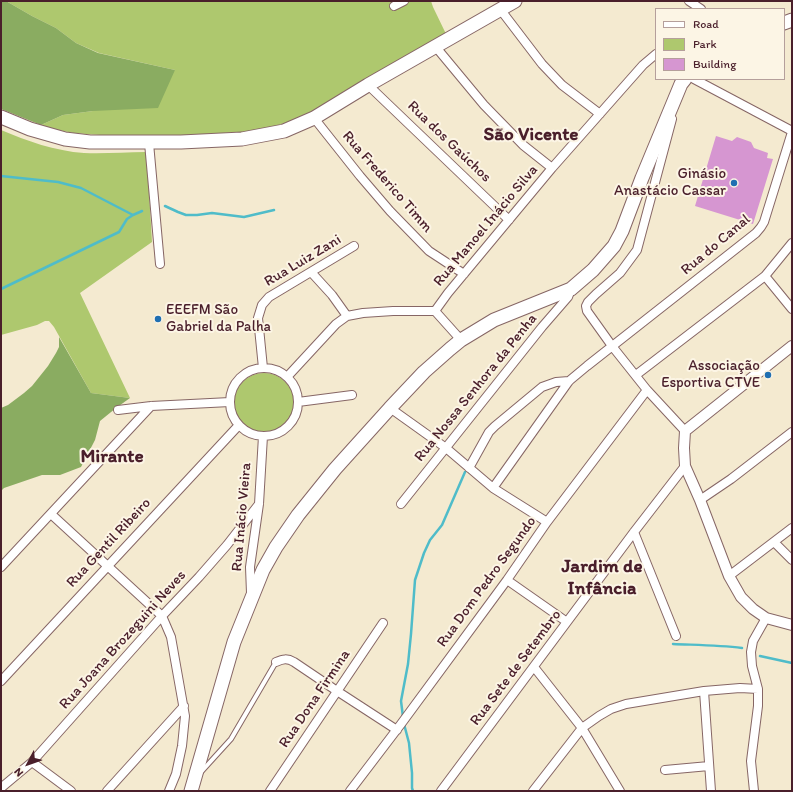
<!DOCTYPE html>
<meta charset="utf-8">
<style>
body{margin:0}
#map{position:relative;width:793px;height:792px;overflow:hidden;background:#f4ead0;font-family:Itim,sans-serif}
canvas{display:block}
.frame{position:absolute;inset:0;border:2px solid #4a1f2b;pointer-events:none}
.legend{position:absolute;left:655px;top:8px;width:130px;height:72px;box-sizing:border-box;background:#fcf5e5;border:1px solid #b59f9b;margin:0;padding:5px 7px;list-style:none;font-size:12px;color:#4a1f2b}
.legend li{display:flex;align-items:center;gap:8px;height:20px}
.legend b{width:20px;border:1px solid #b59f9b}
.north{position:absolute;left:8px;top:744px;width:40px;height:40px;-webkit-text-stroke:3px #fcf5e5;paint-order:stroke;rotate:229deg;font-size:11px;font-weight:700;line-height:16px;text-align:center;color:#4a1f2b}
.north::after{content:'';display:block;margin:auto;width:14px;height:18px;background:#4a1f2b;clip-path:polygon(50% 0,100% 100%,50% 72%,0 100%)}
</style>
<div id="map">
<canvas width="793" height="792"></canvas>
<div class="frame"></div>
<ul class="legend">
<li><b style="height:5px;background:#fff"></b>Road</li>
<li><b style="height:11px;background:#aec86e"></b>Park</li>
<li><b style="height:11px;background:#d696d1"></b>Building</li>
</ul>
<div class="north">N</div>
</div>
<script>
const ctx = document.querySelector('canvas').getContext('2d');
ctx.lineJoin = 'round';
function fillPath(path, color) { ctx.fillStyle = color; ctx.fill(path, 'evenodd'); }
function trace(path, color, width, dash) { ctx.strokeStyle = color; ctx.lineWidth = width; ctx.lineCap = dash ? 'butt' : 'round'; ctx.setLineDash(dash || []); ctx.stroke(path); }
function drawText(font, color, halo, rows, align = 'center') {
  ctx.font = font + ' Itim,sans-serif'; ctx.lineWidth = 4; ctx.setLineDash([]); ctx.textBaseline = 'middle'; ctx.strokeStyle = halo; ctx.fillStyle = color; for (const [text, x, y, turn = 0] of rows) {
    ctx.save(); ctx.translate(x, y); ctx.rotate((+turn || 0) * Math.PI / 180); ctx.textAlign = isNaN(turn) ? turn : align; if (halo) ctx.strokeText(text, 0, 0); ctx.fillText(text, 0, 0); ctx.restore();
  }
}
fillPath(new Path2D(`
 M6,1H431L433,7L447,36L301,118L259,131L170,136H113L73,133L49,128L41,125L63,115L93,111L175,70L99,53L76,43L56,28L32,16Z
 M1,130C27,141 55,151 84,153C104,154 125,152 146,152L148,174L152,242L80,293L130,398L91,393L54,327L49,321H45L37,325L1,335Z
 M234 403a30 30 0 1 1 60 0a30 30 0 1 1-60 0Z`), '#aec86e');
fillPath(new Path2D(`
 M1,1H6L32,16L56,28L76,43L98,53L175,70L158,108L93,111L63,115L41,125L1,109Z
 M59,337L91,393L130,398L116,408L100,421L95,440L81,467L60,475H42L4,488L1,491V408L8,405L24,393L32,386L48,366L56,353L59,347Z`), '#8aac61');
trace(new Path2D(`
 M1,176L58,182L81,188L133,215
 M165,206L178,212L186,215H197L212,213L244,217L274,210
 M1,289L119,232L127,219L133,215L142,211
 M673,644C696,645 719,645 742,648
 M760,656L792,663
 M403,717L401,701L408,664L411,634L415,580L424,553L430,540L442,525L465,472
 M404,724L409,743L412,773V788L413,791`), '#4fbcc9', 2.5);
fillPath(new Path2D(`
 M716,136L732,141L737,137L751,142L754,148L768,153L767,158L773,159L753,224L695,206Z`), '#d696d1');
const service = new Path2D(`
 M201,772L231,739L276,662`);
const minor = new Path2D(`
 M689,1L701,9
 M394,6L404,1
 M500,9L542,64L562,85L600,114
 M435,46L484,105L523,145L552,168
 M694,79L792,131
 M368,85L509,220
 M314,118L360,176L390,211L429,251L464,274
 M672,119L637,250L620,273L596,294L588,302L586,306L587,311L612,346L647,390L685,431
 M149,143L160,264
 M311,272L332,295L347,316
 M765,276L792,309
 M435,311L448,293L552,168L643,65L656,54
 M263,368L258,318L262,305L269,297L354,246
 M230 402a34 34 0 1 1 68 0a34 34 0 1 1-68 0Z
 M636,375L765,276L792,243
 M287,377L336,324L347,316L363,313L393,311H435L461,340
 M298,402L352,395
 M390,408L446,448L493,488L547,522
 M118,410L151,406L230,402
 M469,468L489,432L495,426L542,387L556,382L569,381
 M493,488L569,381L587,366L756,233L761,227L764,222L792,132
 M700,500L731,479L792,432
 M401,504L542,327L568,297L571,289
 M51,514L162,616L171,637L185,716L182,746L176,774L169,791
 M634,532L676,636
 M774,542L792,560
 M1,567L151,406
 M729,576L792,528
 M507,580L567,622
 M251,593L250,567L259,504L263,436
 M276,662C283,659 287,658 294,662L337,691L397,730
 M534,667L582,728L620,791
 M1,681L239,425
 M704,691L711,791
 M32,762L71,791
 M665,770L709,766
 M1,788L32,762L162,616L199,577L227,545L259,504
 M107,791L184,706
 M270,791L383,623
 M350,791L401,724L507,580L547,522L647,390
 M441,791L634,532L685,466
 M533,791L582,728L599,716L611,709L626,704L704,691L740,688L758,689
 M754,791L751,761L758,706V689L752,666L751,652L753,641L766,618`);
const tertiary = new Path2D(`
 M792,346L685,431L684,448L685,466L700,500L729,576L741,597L753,609L766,618L792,625`);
const primary = new Path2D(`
 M784,23L792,20
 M1,117L30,129L65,139L90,142H181L242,139L284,131L314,118L368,85L515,1
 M191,791L234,642L263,570L276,547L298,515L335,469L390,408L424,372L450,349L461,340L494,320L571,289L593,270L614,246L622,231L642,178L681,84L685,79`);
trace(service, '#866665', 6);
trace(minor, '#866665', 10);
trace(tertiary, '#866665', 12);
trace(primary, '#866665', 15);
trace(service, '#fff', 4);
trace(minor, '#fff', 8);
trace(tertiary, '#fff', 10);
trace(primary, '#fff', 13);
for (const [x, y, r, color] of [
 [734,183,4,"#1f6fb2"],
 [158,319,4,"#1f6fb2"],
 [768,375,4,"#1f6fb2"]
]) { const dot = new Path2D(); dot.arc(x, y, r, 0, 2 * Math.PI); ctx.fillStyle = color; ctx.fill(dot); trace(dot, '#fcf5e5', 1.5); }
drawText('15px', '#4a1f2b', '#fcf5e5', [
 ["Rua dos Gaúchos",449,142,44],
 ["Rua Frederico Timm",387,182,49],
 ["Rua Manoel Inácio Silva",486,226,-50],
 ["Rua do Canal",716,245,-40],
 ["Rua Luiz Zani",303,261,-31],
 ["Rua Nossa Senhora da Penha",476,388,-51],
 ["Rua Inácio Vieira",242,517,-85],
 ["Rua Gentil Ribeiro",109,543,-47],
 ["Rua Dom Pedro Segundo",487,582,-54],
 ["Rua Joana Brozeguini Neves",123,640,-48],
 ["Rua Sete de Setembro",516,668,-53],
 ["Rua Dona Firmina",315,699,-56]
]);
drawText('15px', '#4a1f2b', '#fcf5e5', [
 ["Ginásio",726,174],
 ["Anastácio Cassar",726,191],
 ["EEEFM São",166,310,"left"],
 ["Gabriel da Palha",166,327,"left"],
 ["Associação",760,366],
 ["Esportiva CTVE",760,383]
], 'right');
drawText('bold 19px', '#4a1f2b', '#fcf5e5', [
 ["São Vicente",531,135],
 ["Mirante",112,457],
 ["Jardim de",602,567],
 ["Infância",602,589]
]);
</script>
